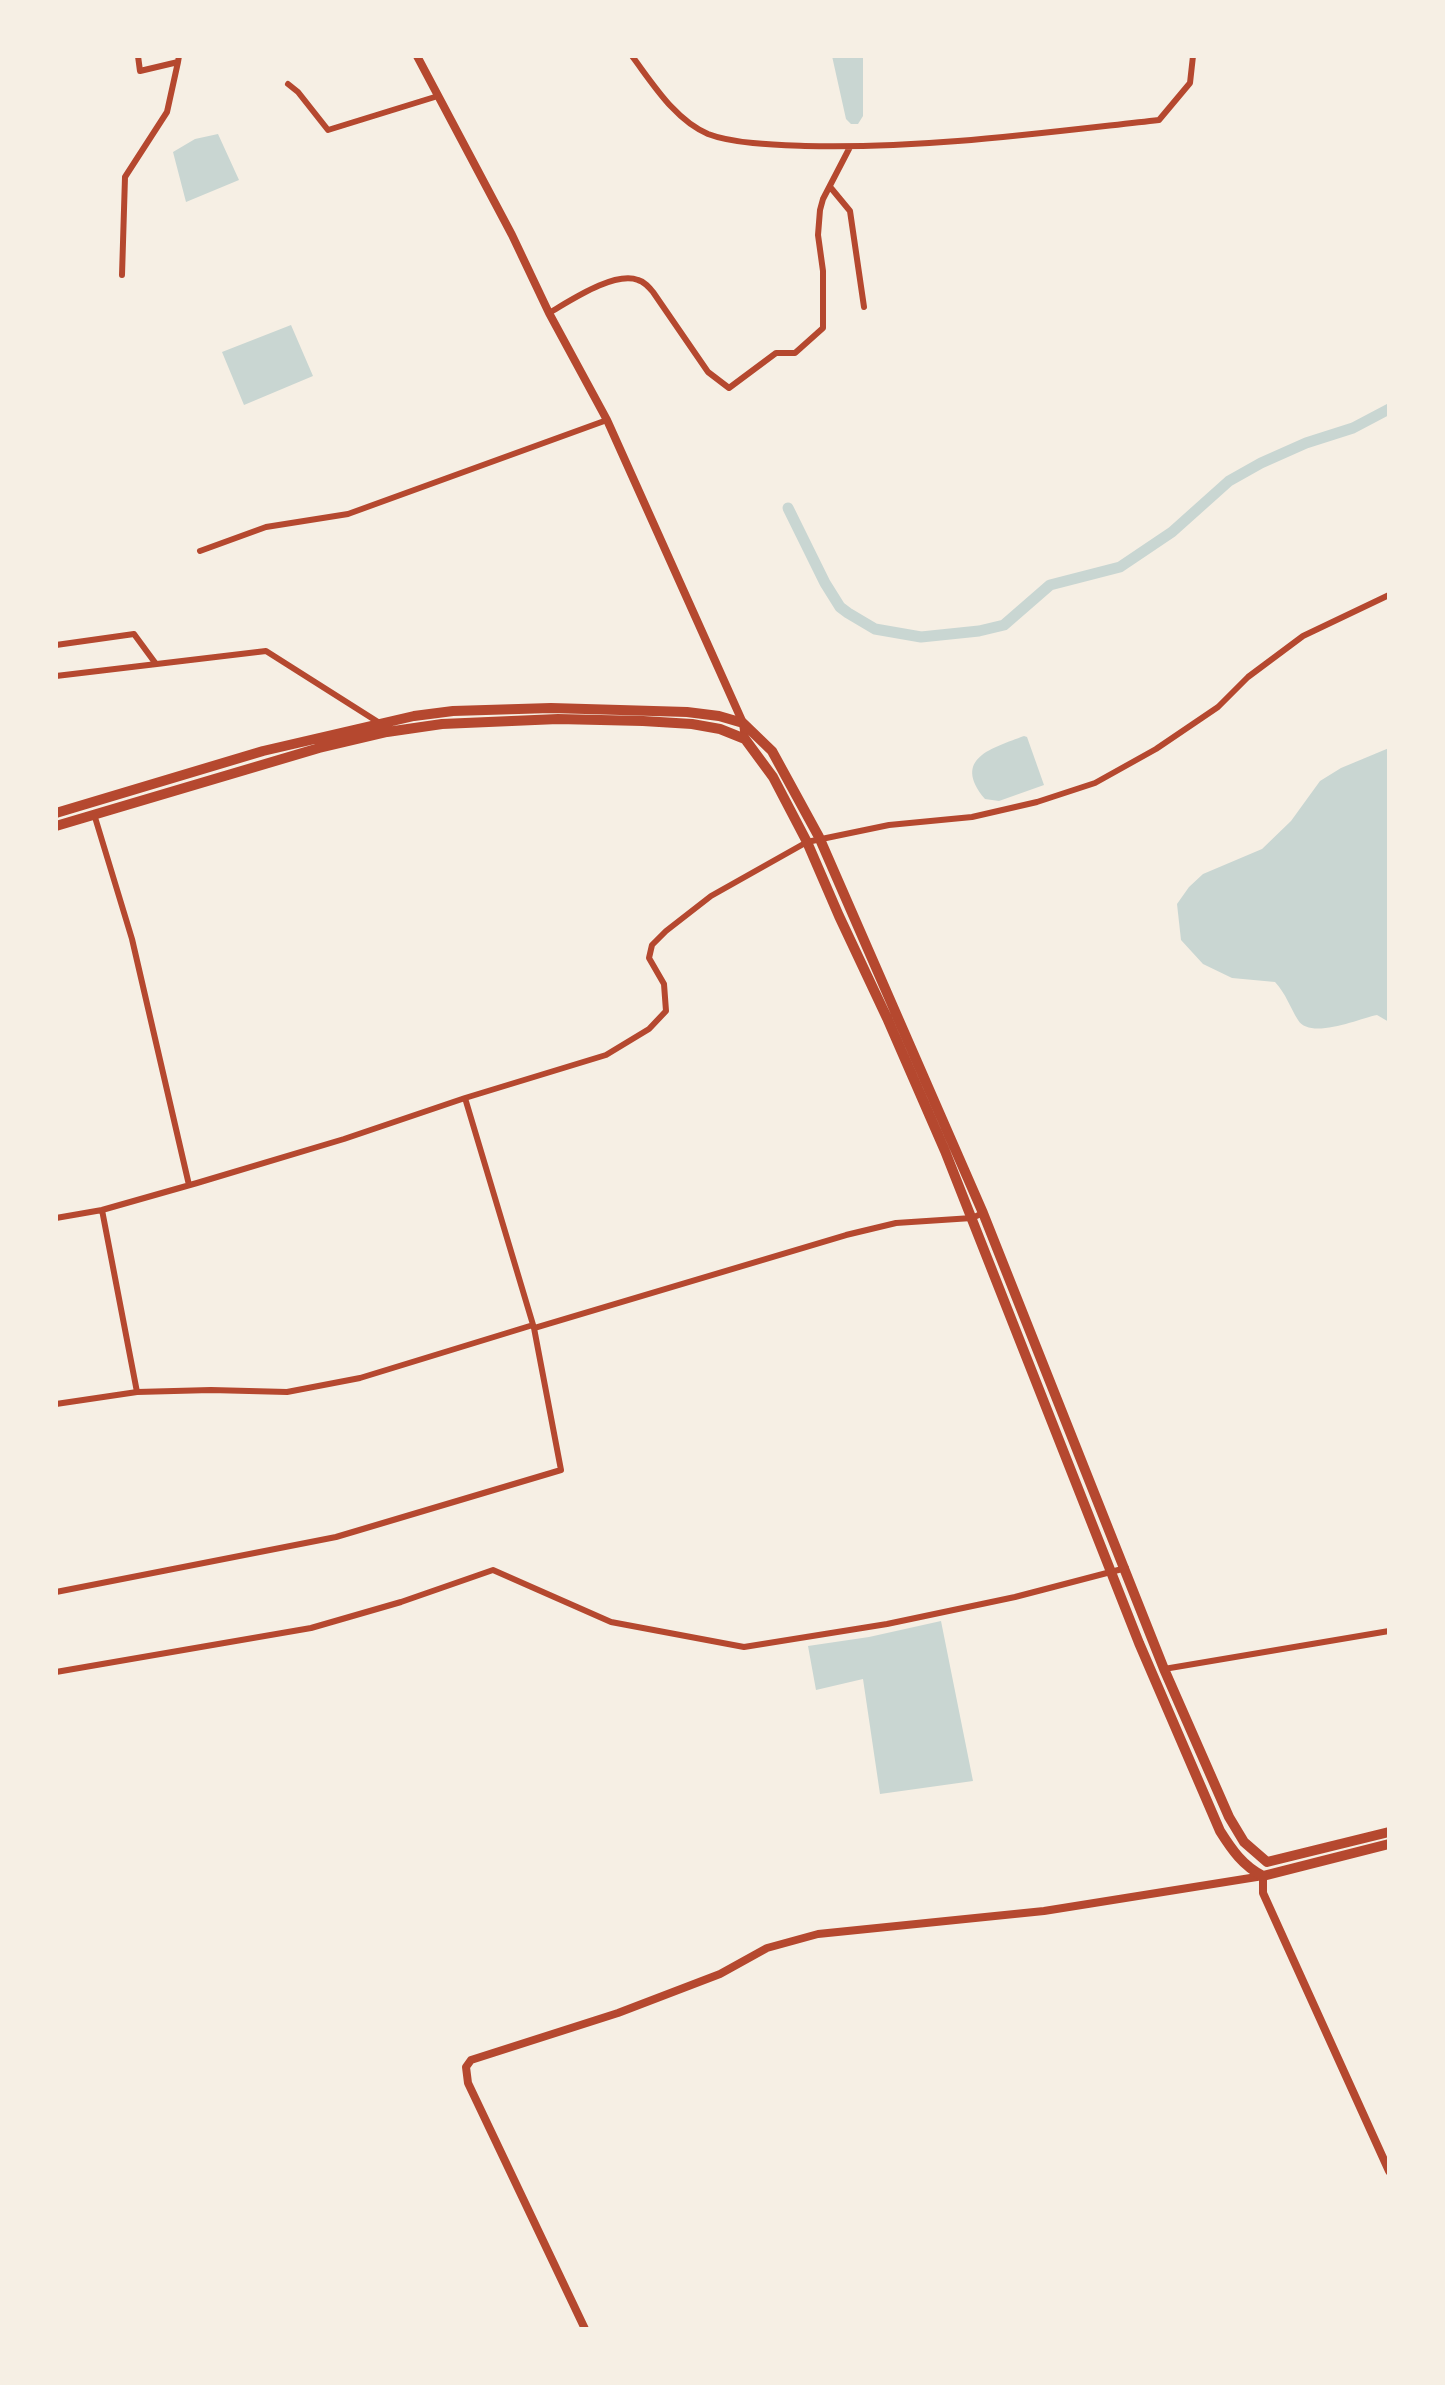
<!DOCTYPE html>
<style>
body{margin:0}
#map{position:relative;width:1445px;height:2385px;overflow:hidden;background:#f6efe4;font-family:"Alegreya Sans",sans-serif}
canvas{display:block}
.frame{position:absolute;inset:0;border:58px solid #f6efe4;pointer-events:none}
</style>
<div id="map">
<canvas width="1445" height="2385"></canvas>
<div class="frame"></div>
</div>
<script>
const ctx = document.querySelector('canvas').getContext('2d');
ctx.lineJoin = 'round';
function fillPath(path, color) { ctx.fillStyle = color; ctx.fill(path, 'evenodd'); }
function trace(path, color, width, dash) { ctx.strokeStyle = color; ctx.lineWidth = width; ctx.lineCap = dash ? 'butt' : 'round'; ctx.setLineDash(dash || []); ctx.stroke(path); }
fillPath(new Path2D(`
 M832,56H863V116L858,124H851L846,119Z
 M218,134L239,180L186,202L173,152L195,139Z
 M291,325L313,376L244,405L222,352Z
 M1024,736L1027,737L1044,785L999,801L985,799C951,758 993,748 1024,736Z
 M1389,748V1022L1377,1015C1358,1019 1310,1040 1298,1020C1290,1007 1286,994 1275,982L1232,978L1203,964L1181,940L1177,904L1189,887L1203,874L1262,849L1291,821L1320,781L1341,768Z
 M941,1621L973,1781L880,1794L863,1679L816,1690L808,1646L869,1637Z`), '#c9d6d2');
trace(new Path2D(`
 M788,508L825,583L840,607L848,613L875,629L921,637L979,631L1004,625L1050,585L1120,567L1172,532L1229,481L1261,463L1306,443L1353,428L1389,409`), '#c9d6d2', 11);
trace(new Path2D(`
 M138,56L140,71L178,62L179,56
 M632,56C653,84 675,120 708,134C734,144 778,145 805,146C924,149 1041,133 1159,120L1190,83L1193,56
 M288,84L298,92L328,130L438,96
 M831,188L850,211L864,307
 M122,275L125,177L167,112L178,62
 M549,313C570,301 614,271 638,280C645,282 649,287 653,292L708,372L729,388L776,353H795L823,328V271L818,235L820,210L823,199L850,147
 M200,551L266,527L348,514L607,420
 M56,645L134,634L156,664
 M56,676L266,651L378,722
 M94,814L132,939L189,1185
 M56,1218L102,1210L197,1183L344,1139L465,1098L606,1055L649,1029L666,1011L664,984L649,958L652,945L666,931L711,896L807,842L889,825L972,817L1037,802L1095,783L1156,749L1218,707L1248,677L1303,636L1389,595
 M534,1328L846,1235L896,1223L972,1218L983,1213
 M137,1392L211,1390L287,1392L360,1378L533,1325
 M56,1404L137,1392L102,1210
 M56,1592L336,1537L561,1470L534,1328L465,1098
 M1164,1669L1389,1631
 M56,1672L311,1628L401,1602L493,1570L611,1622L744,1647L887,1624L1015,1597L1126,1568`), '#b5482f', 6);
trace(new Path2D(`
 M417,56L512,235L549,313L607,420L743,723L745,739
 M585,2329L468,2083L466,2067L471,2060L618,2013L720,1974L767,1948L818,1934L1044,1911L1263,1876V1893L1389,2171`), '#b5482f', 8);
trace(new Path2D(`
 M56,813L263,751L414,716L453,711L551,708L620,710L687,712L719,716L743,723L772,751L819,837L983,1213L1164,1669L1229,1817L1244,1842L1267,1862
 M56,826L319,748L387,732L442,724L558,719L643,721L692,724L720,729L745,739L773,777L807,842L839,916L887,1018L945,1151L1139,1643L1220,1831C1232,1850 1243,1866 1263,1876L1389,1844
 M1267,1862L1389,1832`), '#b5482f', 10);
</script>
